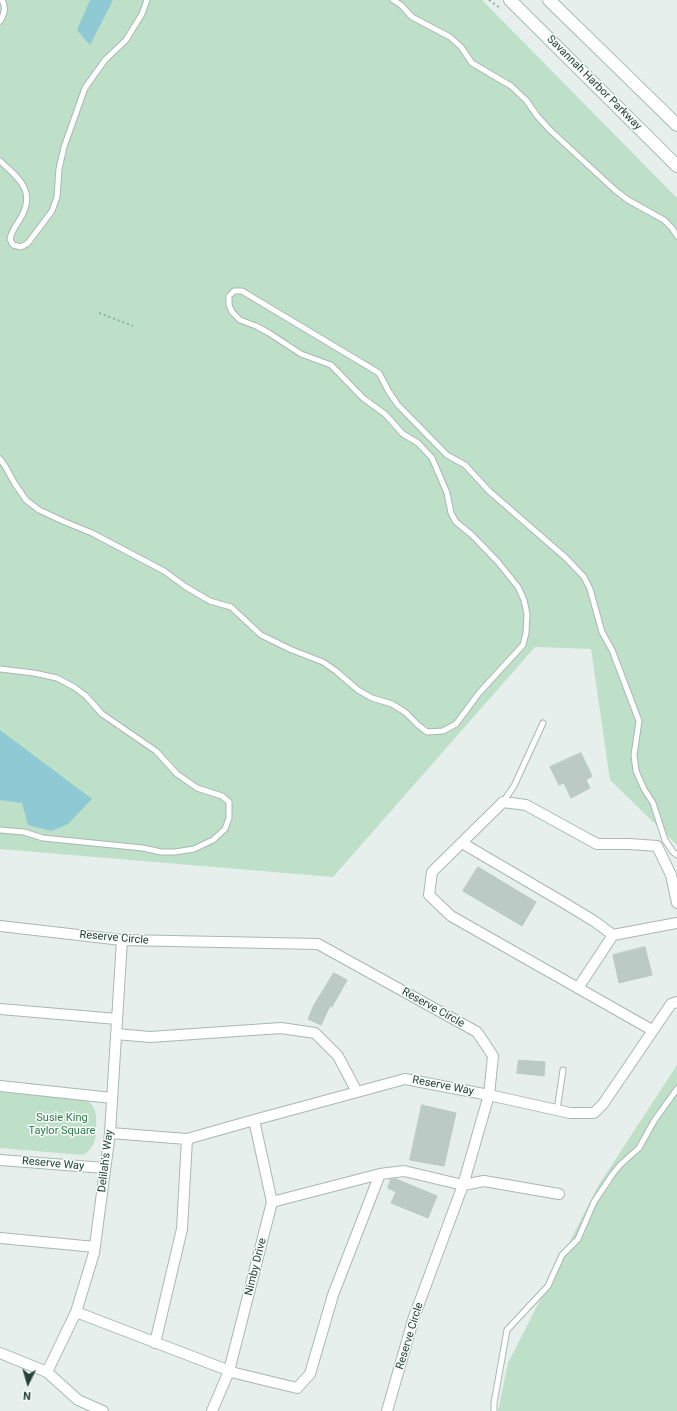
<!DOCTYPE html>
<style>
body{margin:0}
#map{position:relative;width:677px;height:1411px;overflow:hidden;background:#e6efeb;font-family:Roboto,sans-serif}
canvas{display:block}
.north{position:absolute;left:8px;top:1363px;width:40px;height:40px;-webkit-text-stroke:3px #f7fbf9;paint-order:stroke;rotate:185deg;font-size:11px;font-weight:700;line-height:16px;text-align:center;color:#24423a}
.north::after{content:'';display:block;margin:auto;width:14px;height:18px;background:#24423a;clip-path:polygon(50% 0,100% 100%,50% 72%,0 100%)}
</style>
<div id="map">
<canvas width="677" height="1411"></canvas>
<div class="north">N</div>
</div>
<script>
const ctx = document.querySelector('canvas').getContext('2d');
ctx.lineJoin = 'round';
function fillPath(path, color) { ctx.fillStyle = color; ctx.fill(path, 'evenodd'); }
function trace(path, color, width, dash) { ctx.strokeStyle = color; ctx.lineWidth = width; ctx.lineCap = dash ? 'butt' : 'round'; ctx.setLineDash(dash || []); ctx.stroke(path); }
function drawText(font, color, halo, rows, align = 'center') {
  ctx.font = font + ' Roboto,sans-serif'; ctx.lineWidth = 3; ctx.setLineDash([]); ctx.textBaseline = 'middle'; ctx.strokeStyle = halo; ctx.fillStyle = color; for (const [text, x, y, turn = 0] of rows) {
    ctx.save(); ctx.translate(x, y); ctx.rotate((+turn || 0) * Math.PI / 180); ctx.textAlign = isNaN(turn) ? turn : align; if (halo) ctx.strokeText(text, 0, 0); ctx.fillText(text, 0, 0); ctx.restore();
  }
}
fillPath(new Path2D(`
 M0,0H482L677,198V845L610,780L591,649L535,647L333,877L0,849Z
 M677,1065V1411H498L508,1363L598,1186Z
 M0,1092C14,1093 80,1095 88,1101C98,1109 96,1119 96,1130C96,1141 93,1149 83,1155L0,1148Z`), '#bfe0c8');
fillPath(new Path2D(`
 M90,0H113L90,45L77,30Z
 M0,730L92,799L68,824L51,831L28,825L22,803L0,800Z`), '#8ec9d4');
const building = new Path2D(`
 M581,753L592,776L586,780L590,788L571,798L564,783L559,785L550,767Z
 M478,867L536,902L522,926L463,891Z
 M645,947L652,975L619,983L613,955Z
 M334,973L347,980L332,1007L330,1006L321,1025L308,1019L314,1005Z
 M519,1060L545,1062L544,1076L517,1073Z
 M422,1105L456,1113L444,1166L410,1160Z
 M391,1179H396L437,1196L428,1218L391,1203L396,1192L388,1188Z`);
fillPath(building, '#bbcac4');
trace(building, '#b8c9c2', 1);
const lane = new Path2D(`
 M393,0L401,5L412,17L450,37L461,47L472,63L511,86L526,100L538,117L551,131L615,190L628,200L664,220L672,228L677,236
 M0,21C4,15 6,7 2,0
 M0,161C19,178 37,192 20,219C16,226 12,230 10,239L13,245L21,247L28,243L52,211L57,197L59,169L64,147L85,88L105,60L126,40L142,14L147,0
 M0,459L5,466L15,484L26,500L39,510L65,522L92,533L164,571L186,587L210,601L231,607L261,635L292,650L323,662L336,671L358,690L372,698L392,704L405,712L418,725L427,732L443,731L456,724L479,693L523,645L526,633L527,614L524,600L518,587L498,562L472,535L456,522L451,513L447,493L432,458L418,443L403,434L385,414L363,398L331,365L301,354L269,333L256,326L240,320L232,312L229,305V296L234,291H242L379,373L389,392L398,405L447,455L465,465L489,491L566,558L584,577L590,589L602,632L612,650L639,721L634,755L636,771L644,789L653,803L665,840L673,852L677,855
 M0,669L34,673L57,678L74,687L86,696L102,714L156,751L177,774L197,788L222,796L229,802V818L225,829L213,840L194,849L175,852H161L143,848L43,838L24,832L0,830
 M503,802L514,786L543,723
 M557,1110L563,1070
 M494,1411V1403L507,1330L548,1286L562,1255L578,1239L594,1202L612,1175L620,1165L639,1148L654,1121L677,1089`);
const street = new Path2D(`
 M462,843L561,901L594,921L613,935
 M0,926L122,940L318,944L477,1032L493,1056L489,1095L463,1185L414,1317L387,1411
 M578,988L613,935L677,923
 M0,1009L117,1019
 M652,1030L451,916L429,895L432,872L503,802L526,805L597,844H629L657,846L671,875L677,903
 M116,1034L150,1037L281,1028L315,1033L338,1056L357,1092
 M0,1086L112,1098
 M110,1133L187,1139L254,1120L405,1079L489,1095L570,1113H594L603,1104L671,1004L677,1002
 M0,1160L105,1168
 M272,1202L380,1174L404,1171L463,1185L484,1181L559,1194
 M0,1238L95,1247
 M76,1312L235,1373L297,1388L310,1374L333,1295L380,1174
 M155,1343L182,1229L187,1139
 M0,1353L47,1372L78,1400L103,1411
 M47,1372L76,1312L94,1253L110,1133L122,940
 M212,1411L229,1371L272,1202L254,1120`);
const secondary = new Path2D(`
 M510,0L677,166
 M549,0L677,125`);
trace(lane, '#a8b8b2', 7);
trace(street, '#a8b8b2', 12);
trace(secondary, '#a4bbb3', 14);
trace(new Path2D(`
 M489,0L500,8
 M99,313L133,326`), '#86b3a5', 2, [2, 3]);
trace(lane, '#fff', 5);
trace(street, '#fff', 10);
trace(secondary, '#fff', 12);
drawText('11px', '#24423a', '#f7fbf9', [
 ["Savannah Harbor Parkway",594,83,45],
 ["Reserve Circle",114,938,5],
 ["Reserve Circle",433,1008,29],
 ["Reserve Way",443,1086,11],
 ["Delilah's Way",106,1161,-83],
 ["Reserve Way",53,1164,5],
 ["Nimby Drive",256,1267,-76],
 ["Reserve Circle",410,1336,-73]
]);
drawText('11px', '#2d7a4b', '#f7fbf9', [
 ["Susie King",62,1118],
 ["Taylor Square",62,1131]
]);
</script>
